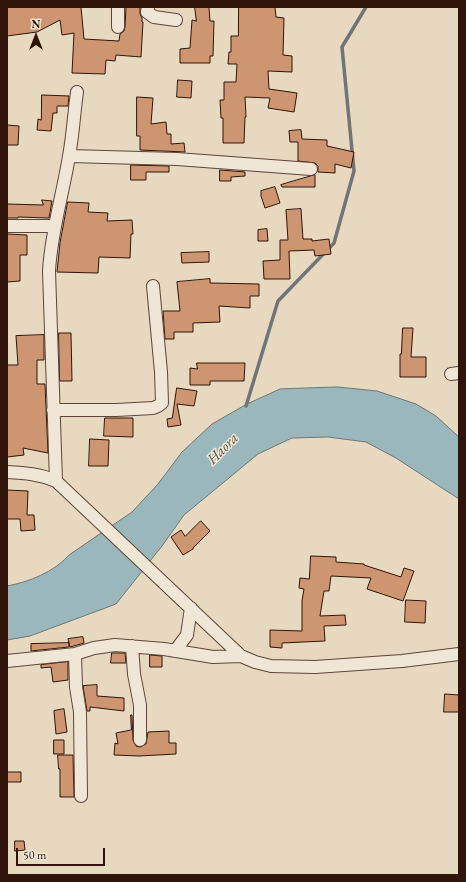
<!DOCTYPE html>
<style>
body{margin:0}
#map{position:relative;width:466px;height:882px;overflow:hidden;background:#e7d8c0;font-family:"EB Garamond",serif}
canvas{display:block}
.frame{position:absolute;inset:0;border:8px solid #30140a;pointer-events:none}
.north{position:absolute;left:16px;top:16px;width:40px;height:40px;-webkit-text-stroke:3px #efe6d6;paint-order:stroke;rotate:0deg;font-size:11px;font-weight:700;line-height:16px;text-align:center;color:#30140a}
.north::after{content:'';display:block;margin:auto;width:14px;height:18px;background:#30140a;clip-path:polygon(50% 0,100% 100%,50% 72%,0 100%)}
.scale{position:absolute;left:16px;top:848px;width:89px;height:18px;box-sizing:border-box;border:2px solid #30140a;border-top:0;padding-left:5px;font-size:12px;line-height:14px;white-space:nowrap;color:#30140a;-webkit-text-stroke:3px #efe6d6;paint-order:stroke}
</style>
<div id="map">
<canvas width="466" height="882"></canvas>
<div class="frame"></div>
<div class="north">N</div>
<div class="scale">50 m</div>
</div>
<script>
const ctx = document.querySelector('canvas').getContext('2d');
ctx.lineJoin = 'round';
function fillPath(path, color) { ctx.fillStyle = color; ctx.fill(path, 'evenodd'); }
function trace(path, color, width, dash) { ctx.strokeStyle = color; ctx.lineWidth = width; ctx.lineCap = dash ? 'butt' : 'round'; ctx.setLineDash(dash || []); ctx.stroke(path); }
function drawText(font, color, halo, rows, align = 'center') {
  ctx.font = font + ' "EB Garamond",serif'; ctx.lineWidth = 3; ctx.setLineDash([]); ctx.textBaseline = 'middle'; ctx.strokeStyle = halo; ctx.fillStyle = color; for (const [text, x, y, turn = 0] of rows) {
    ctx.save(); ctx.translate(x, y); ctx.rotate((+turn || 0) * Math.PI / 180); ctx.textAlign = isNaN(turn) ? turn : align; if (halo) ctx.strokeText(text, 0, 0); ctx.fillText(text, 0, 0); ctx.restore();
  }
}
const water = new Path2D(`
 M338,387L377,391L416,404L436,416L459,437V499L396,458L366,442L328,437L292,438L258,454L184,515L162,546L116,604L30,636L7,640V586C29,582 54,572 69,555L132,512L158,484L182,452L212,424L247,404L280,389Z`);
fillPath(water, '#9ab8bc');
trace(water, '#707675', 1);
trace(new Path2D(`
 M246,406L278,301L334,243L354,171L342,47L366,7`), '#707675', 3.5);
const building = new Path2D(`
 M7,7H81L84,39L119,41L120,34L124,31L125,27L126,7H140V14L142,18V22H143L141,57L116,55L115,61L106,60L105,74L72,73L74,33L62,35L60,20L37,32L7,36Z
 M195,7H209L210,21H214L213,56H210V63H180V49L190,48L192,20L196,21Z
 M239,7H275L276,17L284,18L283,55L292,56V72L268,71L269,89L297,93L294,112L268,108L270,98L245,97L246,117H245L244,143H223V118H221L220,100H224V82H236L237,64H228L229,52H231V36H238Z
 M178,80L192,81L191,98L177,97Z
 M42,95L69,96L68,106H57V113H53L51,131L37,130L38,119L41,120Z
 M137,97L153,98L151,124L166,122L167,134H171V144L184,143L185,152L140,150V136H137Z
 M7,125L19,126L18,145H7Z
 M301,130L302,139L327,140V146L354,152L351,168L335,164V173L318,172V166L315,163L298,161V142H290L289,131Z
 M131,165L169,166V172H146V180H131Z
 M220,170L245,172V176L231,177V181H220Z
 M315,175V187H282L281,185Z
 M275,187L280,203L265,208L261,196V191Z
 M42,200L52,201L49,218L18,217V218H7V204L43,205Z
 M68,202L89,203L88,212L108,213L107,221L132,220L133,234H131L130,258L99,257L98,273L57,272L60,243Z
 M301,209L303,239H312V241L329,239L331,254L315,256L314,250L289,251L290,279H264L263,261L280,260V240H288L286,210Z
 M267,229L268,241H258V230Z
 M7,234L27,235V255H20V281L7,282Z
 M209,252V262L182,263L181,253Z
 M210,279V283L259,284V296H250V308L219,306L220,322L193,323V332H174V339H165L163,311H180L177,282Z
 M403,328H413L411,357H426V377H400V354H401Z
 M59,333H71L72,381H60Z
 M44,335V360H37V384H45L48,453L23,448L24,455L7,457V365H18L16,336Z
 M197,363H245L244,381H210V385H190V368L197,369Z
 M177,388L197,391L194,406L177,404L181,425L168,427L167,419L172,418Z
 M105,418H133V437L104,436Z
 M90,439L109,440L108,466H89Z
 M7,490L28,491L27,515H34L35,530L21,531L20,519H7Z
 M201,521L210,531L193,548V549L183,555L171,537L181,530L185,536Z
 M311,556L336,557V562L364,564V565L401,577L404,568L414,571L403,601L367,589L371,578L331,576L329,591H324L320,616L345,615L346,625L324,626L325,641L282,643V648L270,647V630L302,631V601L304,589L299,588L300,578L309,579Z
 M406,600L426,601L425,623L405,622Z
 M83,637L84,643L70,647L68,639Z
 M69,643V647L31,651V644Z
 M112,653H125L126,663H111Z
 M150,655L162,656V667H150Z
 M68,662V680L53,682L51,667L41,668V665Z
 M97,685V696L124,698V711L90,707V711H87L83,686Z
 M445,694L459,695V712H444Z
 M64,709L67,732L56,734L54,711Z
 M131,715H132L133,740L136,746L140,747L146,744L148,732L169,731V743H176V754L139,756L114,755L115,743L118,744L116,733L131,730Z
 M54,740H64V754H54Z
 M58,755H73L74,797H60V769H59Z
 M7,772H21V782H7Z
 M15,841H24L25,850L15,851Z`);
fillPath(building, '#cd9670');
trace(building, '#30140a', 1);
const minor = new Path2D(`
 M118,7V27
 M148,7L147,12L154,17L176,20
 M69,156L177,159L311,169
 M7,226H55
 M451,374L459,373
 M53,410H116L153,408L158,406L162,403L161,372L153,286
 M7,472C25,473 40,474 56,481L241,656L255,662L271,666L315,667L402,661L459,654
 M56,481L49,271C51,232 63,194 69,156C73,135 74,113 77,92
 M132,646L134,674L140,705V740
 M175,651L187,635L191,608
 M75,654L76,687L80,712L81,796
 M7,661L75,654L94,648L115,645L164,649L213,657L241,656`);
trace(minor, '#5e4538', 14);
trace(minor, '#efe6d6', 12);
drawText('italic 15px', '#554d48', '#efe6d6', [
 ["Haora",223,449,-45]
]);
</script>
